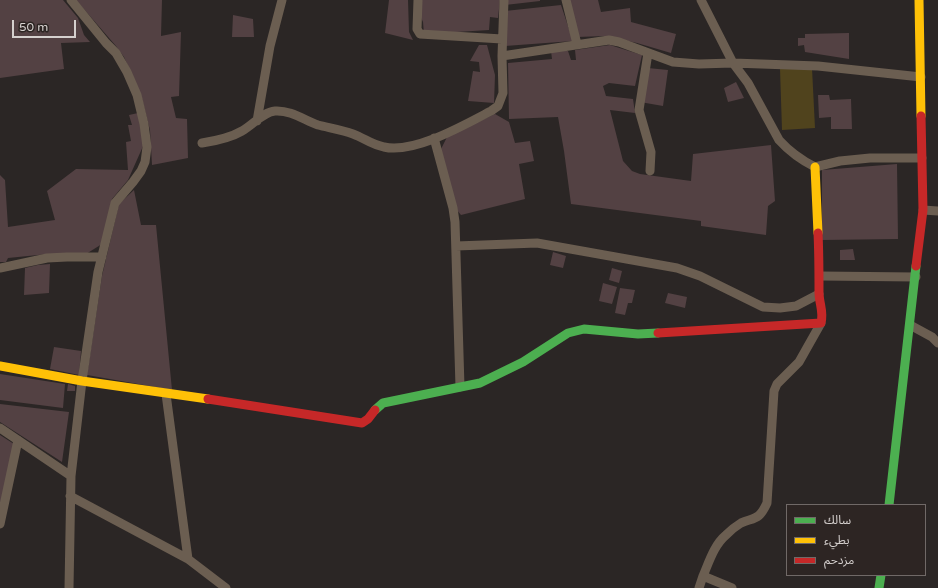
<!DOCTYPE html>
<meta charset="utf-8">
<style>
body{margin:0}
#map{position:relative;width:938px;height:588px;overflow:hidden;background:#2b2625;font-family:"Varela Round","Noto Sans Arabic",sans-serif}
canvas{display:block}
.legend{position:absolute;left:786px;top:504px;width:140px;height:72px;box-sizing:border-box;background:#2d2523;border:1px solid #706967;margin:0;padding:5px 7px;list-style:none;font-size:12px;color:#d5d0ce}
.legend li{display:flex;align-items:center;gap:8px;height:20px}
.legend b{width:20px;border:1px solid #706967}
.scale{position:absolute;left:12px;top:20px;width:64px;height:18px;box-sizing:border-box;border:2px solid #d5d0ce;border-top:0;padding-left:5px;font-size:12px;line-height:14px;white-space:nowrap;color:#d5d0ce;-webkit-text-stroke:3px #2d2523;paint-order:stroke}
</style>
<div id="map">
<canvas width="938" height="588"></canvas>
<ul class="legend">
<li><b style="height:5px;background:#4caf50"></b>سالك</li>
<li><b style="height:5px;background:#ffc107"></b>بطيء</li>
<li><b style="height:5px;background:#c62828"></b>مزدحم</li>
</ul>
<div class="scale">50 m</div>
</div>
<script>
const ctx = document.querySelector('canvas').getContext('2d');
ctx.lineJoin = 'round';
function fillPath(path, color) { ctx.fillStyle = color; ctx.fill(path, 'evenodd'); }
function trace(path, color, width, dash) { ctx.strokeStyle = color; ctx.lineWidth = width; ctx.lineCap = dash ? 'butt' : 'round'; ctx.setLineDash(dash || []); ctx.stroke(path); }
fillPath(new Path2D(`
 M812,68L815,128L782,130L780,69Z`), '#50431d');
fillPath(new Path2D(`
 M0,0H63L78,18L84,35L90,42L61,43L64,69L0,78Z
 M76,0H162L161,36L181,32L179,96L171,97L176,118L187,119L188,158L152,165L150,130L142,99L124,57L116,46Z
 M389,0H408L409,32L413,40L385,33Z
 M419,0H500L498,18L490,17L489,30L424,34L423,22L419,13Z
 M506,0H540V1L505,5Z
 M568,0H598L601,12L630,8L631,22L676,34L671,53L637,43L606,36L577,37Z
 M561,5L573,41L505,46V11Z
 M233,15L253,19L254,37H232Z
 M849,33V59L805,52L804,45L798,46V38H805V34Z
 M479,45H487L495,75L494,103L468,101L473,71L480,72L479,62L470,61Z
 M610,45L642,55L635,86L609,83L603,86L606,96L633,99L635,113L610,110L623,161L632,171L640,174L691,181L693,154L771,145L775,201L768,206L766,235L701,226V221L571,204L564,151L558,117L509,119L508,63L552,59L551,51H568L571,60H576L575,50Z
 M648,68L668,70L663,106L640,102Z
 M736,82L744,98L728,102L724,88Z
 M818,95H829L830,100L851,99L852,129H831V117L819,118Z
 M138,113L144,144L128,180L112,199L102,244L86,254H48L8,258L6,262H0V175L5,180L8,227L55,220L47,191L76,169L128,170L126,142L131,141L128,125H132L129,115Z
 M495,114L509,122L515,143L530,141L534,161L519,164L525,199L461,215L456,209L441,149L447,137Z
 M897,164L898,239L822,240V170Z
 M134,190L141,225H156L172,390L87,375L102,276L119,204Z
 M853,249L855,260H840V250Z
 M553,252L566,256L563,268L550,265Z
 M50,264L49,293L24,295L25,268L38,265Z
 M612,268L622,271L619,283L609,280Z
 M603,283L617,287L612,304L599,301Z
 M620,288L635,290L632,303H628L625,315L615,313Z
 M668,293L687,297L685,308L665,303Z
 M54,347L81,351L79,375L50,369Z
 M0,374L65,384L63,408L0,400Z
 M68,384L75,386V391H67Z
 M0,404L69,412L62,462L0,422Z
 M0,435L14,444L0,510Z`), '#534143');
trace(new Path2D(`
 M418,0L417,29L420,34L502,39
 M566,0L577,44
 M701,0L733,63L748,83L779,140C789,151 801,160 815,167L840,161L870,158H922
 M648,53L639,110L651,152L650,171
 M502,56L609,40L619,42L673,62L699,64L733,63L818,66L921,77
 M257,121L270,46L282,0
 M434,138L453,208L455,222L460,387
 M202,143C215,141 230,138 242,131C253,125 263,112 275,111C291,110 304,120 318,125C330,128 342,130 353,134C364,138 372,145 384,147C414,154 464,125 491,111L498,106L503,93L502,56L504,0
 M923,210L938,211
 M456,246L537,243L677,268L700,276L763,307L780,308L796,306L819,294
 M0,268L47,258L67,257H102
 M820,276L916,277
 M910,325L932,337L938,343
 M166,394L188,559
 M0,428L71,476
 M70,496L188,559L226,588
 M0,524L18,440
 M703,576C709,562 714,545 726,535C730,531 736,526 741,523C756,517 759,520 767,503L774,391L777,384L799,362L821,323
 M69,588L71,476L82,381L98,272L115,203L133,182L141,171L145,162L147,147L144,124L137,95L127,72L116,53L106,43L71,0
 M699,588L703,576L732,588`), '#6b5e51', 9);
trace(new Path2D(`
 M375,410L383,403L480,383L523,362L568,333L584,329L638,334L658,333
 M889,505L916,266
 M879,588L881,575`), '#4caf50', 9);
trace(new Path2D(`
 M919,0L921,116
 M815,167L818,233
 M0,366L82,381L208,399`), '#ffc107', 9);
trace(new Path2D(`
 M916,266L923,210L921,116
 M658,333L821,323C824,311 819,304 819,292C819,272 819,253 818,233
 M208,399L362,423L368,419L375,410`), '#c62828', 9);
</script>
